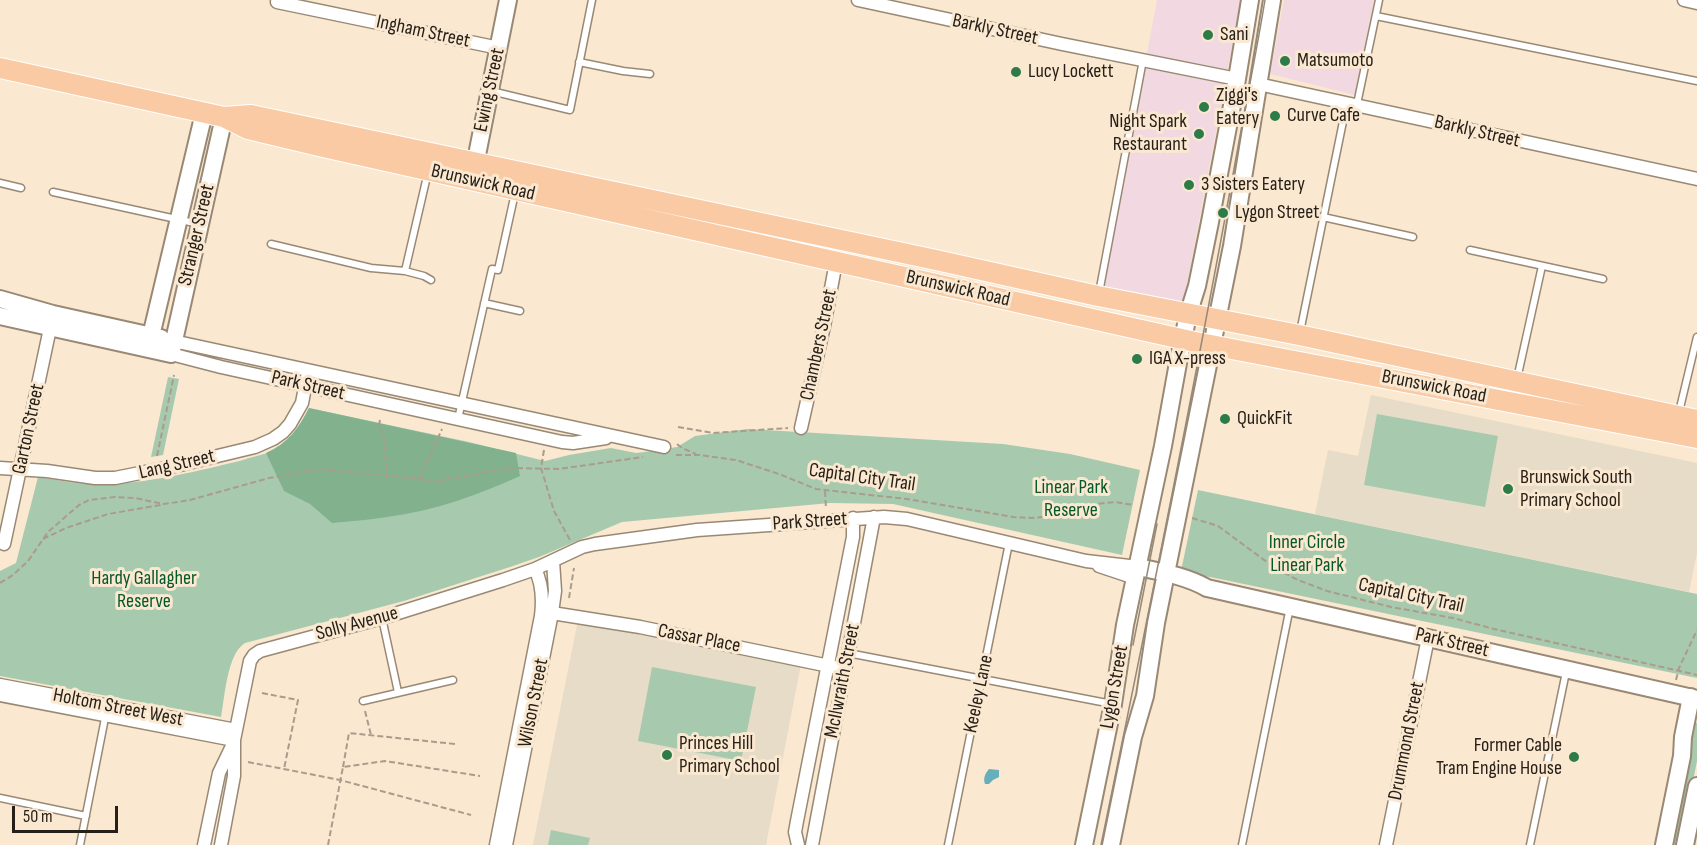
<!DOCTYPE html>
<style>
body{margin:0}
#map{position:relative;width:1697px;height:845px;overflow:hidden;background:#fae8d1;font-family:"Sofia Sans Condensed",sans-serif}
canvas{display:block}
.scale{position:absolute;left:12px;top:806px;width:106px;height:27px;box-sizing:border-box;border:3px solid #272018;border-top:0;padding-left:8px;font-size:18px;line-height:21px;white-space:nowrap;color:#272018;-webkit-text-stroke:4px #fae8d1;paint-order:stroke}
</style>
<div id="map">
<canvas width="1697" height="845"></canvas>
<div class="scale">50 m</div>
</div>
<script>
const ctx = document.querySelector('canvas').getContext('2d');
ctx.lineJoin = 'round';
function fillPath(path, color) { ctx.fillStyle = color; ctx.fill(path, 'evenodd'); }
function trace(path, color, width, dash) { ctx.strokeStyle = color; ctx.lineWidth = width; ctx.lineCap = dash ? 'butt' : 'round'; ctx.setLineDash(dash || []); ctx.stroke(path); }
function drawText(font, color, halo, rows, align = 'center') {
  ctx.font = font + ' "Sofia Sans Condensed",sans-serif'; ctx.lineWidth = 6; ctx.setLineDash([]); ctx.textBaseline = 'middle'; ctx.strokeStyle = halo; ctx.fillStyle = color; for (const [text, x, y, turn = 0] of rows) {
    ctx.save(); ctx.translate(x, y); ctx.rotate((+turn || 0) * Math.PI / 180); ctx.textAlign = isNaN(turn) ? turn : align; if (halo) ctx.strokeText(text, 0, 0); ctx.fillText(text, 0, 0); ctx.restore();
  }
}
fillPath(new Path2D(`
 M1157,0H1241L1183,305L1103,286Z
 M1284,0H1374L1359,96L1270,74Z`), '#f2d9e1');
fillPath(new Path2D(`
 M1371,395L1697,463V553L1689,592L1315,514L1328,450L1358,456Z
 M578,620L801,664L766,845H533Z`), '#e6dcc7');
fillPath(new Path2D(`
 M168,377L179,379L163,455L151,457Z
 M309,408L469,442L545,461L569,455L611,448L636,453L652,451L677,447L695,436L748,429L1003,444L1070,454L1140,470L1122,555L893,504L830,503L622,522L539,557L510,567L404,601L245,643C227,654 225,696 221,717L0,676V571L16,563L38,477C62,481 87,486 111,484C153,482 203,470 243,460C255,456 268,454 278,448C293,438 301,423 309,408Z
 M1377,414L1498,436L1485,507L1364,485Z
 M1198,490L1697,594V678L1181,571Z
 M652,667L756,687L741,761L638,741Z
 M1692,722L1697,723V761L1680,845H1668Z
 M551,830L590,838L588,845H548Z`), '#a7caaf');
fillPath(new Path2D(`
 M309,408L516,453L520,476C478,495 434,511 387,517C369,520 350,521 332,523L310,504L284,491L266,453C287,444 299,428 309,408Z`), '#81b28d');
fillPath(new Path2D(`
 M989,769L999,770V777L993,780L989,784H985C983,778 985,774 989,769Z`), '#67afbb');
const service = new Path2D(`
 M1376,16L1697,81
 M579,62L623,71L650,74
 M491,91L570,110L592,0
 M1357,104L1379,0
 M0,183L21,188
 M53,192L199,224
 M1323,217L1413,237
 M271,244L371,268L405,271L424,276L431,280
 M1470,250L1603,279
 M405,271L428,172
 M1099,293L1143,60
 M484,303L520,311
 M1300,332L1347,102
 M1517,379L1542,266
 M1679,412L1697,337
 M458,419L492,269L498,270L515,193
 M382,618L398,692
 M848,653L1112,704
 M363,701L453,680
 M0,798L86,816
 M80,845L106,713
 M948,845L1009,543
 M1242,845L1290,607
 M1530,845L1566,672`);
const minor = new Path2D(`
 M858,0L1062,44L1237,79
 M1684,0L1697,3
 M277,2L499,48
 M1258,84L1697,179
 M173,341L664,447
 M171,354L221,367L562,442L573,443L606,438
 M801,428L824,326L836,262
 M0,468L47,471L95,478H115L180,465L255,447L273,439L283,432L290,424L302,403L307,377
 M4,544L52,319
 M1099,566L1135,578
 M552,613L640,627L834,667
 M0,685L236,730
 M0,695L234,740
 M204,845L219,773L233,744
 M221,845L234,776V740L250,661L254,655L260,651L382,618L503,580L535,569L582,547L595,544L697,530L884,517L907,519L1086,561L1138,567
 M496,845L541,616C543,600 542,583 535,569
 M506,845L552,613L555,591L553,561
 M798,845L795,832L797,821L853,537V518
 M812,845L874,517
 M1386,845L1428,638`);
const tertiary = new Path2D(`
 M473,175L508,0
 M0,299L53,314L161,338
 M0,316L171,354L224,117
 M151,336L204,113
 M1138,567C1161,572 1186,576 1207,588L1697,699
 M1084,845L1113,704L1125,625L1163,446L1178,363L1188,315L1197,286L1210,222L1237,79L1250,0
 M1111,845L1133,737L1145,696L1156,623L1232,246L1272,0
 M1664,845L1682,756L1683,737L1691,697
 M1685,845L1697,786`);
const primary = new Path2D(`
 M0,68L224,117L248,129L319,146L1195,342L1697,438
 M224,117L251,115L936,260L1098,296L1299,335L1697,420`);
trace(service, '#998974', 9);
trace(minor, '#998974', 15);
trace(tertiary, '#998974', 20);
trace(primary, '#fff', 22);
trace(new Path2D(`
 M380,420L379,425L384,440V452L387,462L386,476
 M678,427L713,433L788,428
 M677,444L682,448L696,454
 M544,450L541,468L554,511L570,540
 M676,455H699L736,460L779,474L816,489L907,499L1013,517L1032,518L1052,516L1088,505L1104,503L1115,502L1134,505
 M157,456L174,375
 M419,480L442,429
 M825,491L826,509
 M1192,518L1218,526L1275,568L1298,580L1327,591L1391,607L1453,618L1494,629L1697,675
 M43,539L66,528L108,514L161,505
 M0,583L13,575L28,561L48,532L79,505L89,500L115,497L135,498L163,504L171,503L190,500L269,478L320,469L437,481L512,468L559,469L643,457
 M569,598L574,568
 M1676,680L1679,668L1697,630
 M262,693L298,700L284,769
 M365,711L371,735
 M248,762L340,780L471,815
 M343,767L349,733L455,744
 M328,845L343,767L385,761L480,776`), '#aa9c8b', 2, [6, 3]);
trace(service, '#fff', 6);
trace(minor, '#fff', 12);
trace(tertiary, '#fff', 16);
trace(primary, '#facaa4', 20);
trace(new Path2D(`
 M1133,645L1157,524
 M1101,845C1149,613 1196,380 1238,147C1247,98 1257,49 1265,0`), '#968979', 1.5);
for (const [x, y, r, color] of [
 [1208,35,6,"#2e7b4a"],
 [1285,61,6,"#2e7b4a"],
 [1016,72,6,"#2e7b4a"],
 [1204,107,6,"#2e7b4a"],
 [1275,116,6,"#2e7b4a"],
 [1199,134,6,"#2e7b4a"],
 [1189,185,6,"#2e7b4a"],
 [1223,213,6,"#2e7b4a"],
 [1137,359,6,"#2e7b4a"],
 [1225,419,6,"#2e7b4a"],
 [1508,489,6,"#2e7b4a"],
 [667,755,6,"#2e7b4a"],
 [1574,757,6,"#2e7b4a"]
]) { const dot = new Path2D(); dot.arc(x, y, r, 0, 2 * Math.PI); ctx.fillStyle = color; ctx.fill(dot); trace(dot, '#fae8d1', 2); }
drawText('20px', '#272018', '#fae8d1', [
 ["Barkly Street",995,30,12],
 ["Ingham Street",423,32,12],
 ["Ewing Street",490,90,-78],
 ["Barkly Street",1477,132,13],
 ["Brunswick Road",483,183,13],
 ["Stranger Street",197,235,-77],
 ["Brunswick Road",958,289,13],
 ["Chambers Street",819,345,-78],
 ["Park Street",308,386,13],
 ["Brunswick Road",1434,387,11],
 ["Garton Street",29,429,-78],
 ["Lang Street",177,465,-13],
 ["Capital City Trail",862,478,8],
 ["Park Street",810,522,-4],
 ["Capital City Trail",1411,596,12],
 ["Solly Avenue",357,624,-15],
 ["Cassar Place",699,639,11],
 ["Park Street",1452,643,13],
 ["McIlwraith Street",843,681,-79],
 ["Lygon Street",1115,687,-80],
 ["Keeley Lane",979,694,-78],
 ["Wilson Street",534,703,-79],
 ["Holtom Street West",118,708,11],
 ["Drummond Street",1407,741,-79]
]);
drawText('20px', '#272018', '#fae8d1', [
 ["Sani",1220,35],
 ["Matsumoto",1297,61],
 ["Lucy Lockett",1028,72],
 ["Ziggi's",1216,96],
 ["Eatery",1216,119],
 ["Curve Cafe",1287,116],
 ["Night Spark",1187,122,"right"],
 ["Restaurant",1187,145,"right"],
 ["3 Sisters Eatery",1201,185],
 ["Lygon Street",1235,213],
 ["IGA X-press",1149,359],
 ["QuickFit",1237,419],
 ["Brunswick South",1520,478],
 ["Primary School",1520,501],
 ["Princes Hill",679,744],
 ["Primary School",679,767],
 ["Former Cable",1562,746,"right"],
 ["Tram Engine House",1562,769,"right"]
], 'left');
drawText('20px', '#03582a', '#fae8d1', [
 ["Linear Park",1071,488],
 ["Reserve",1071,511],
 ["Inner Circle",1307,543],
 ["Linear Park",1307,566],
 ["Hardy Gallagher",144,579],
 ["Reserve",144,602]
]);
</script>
